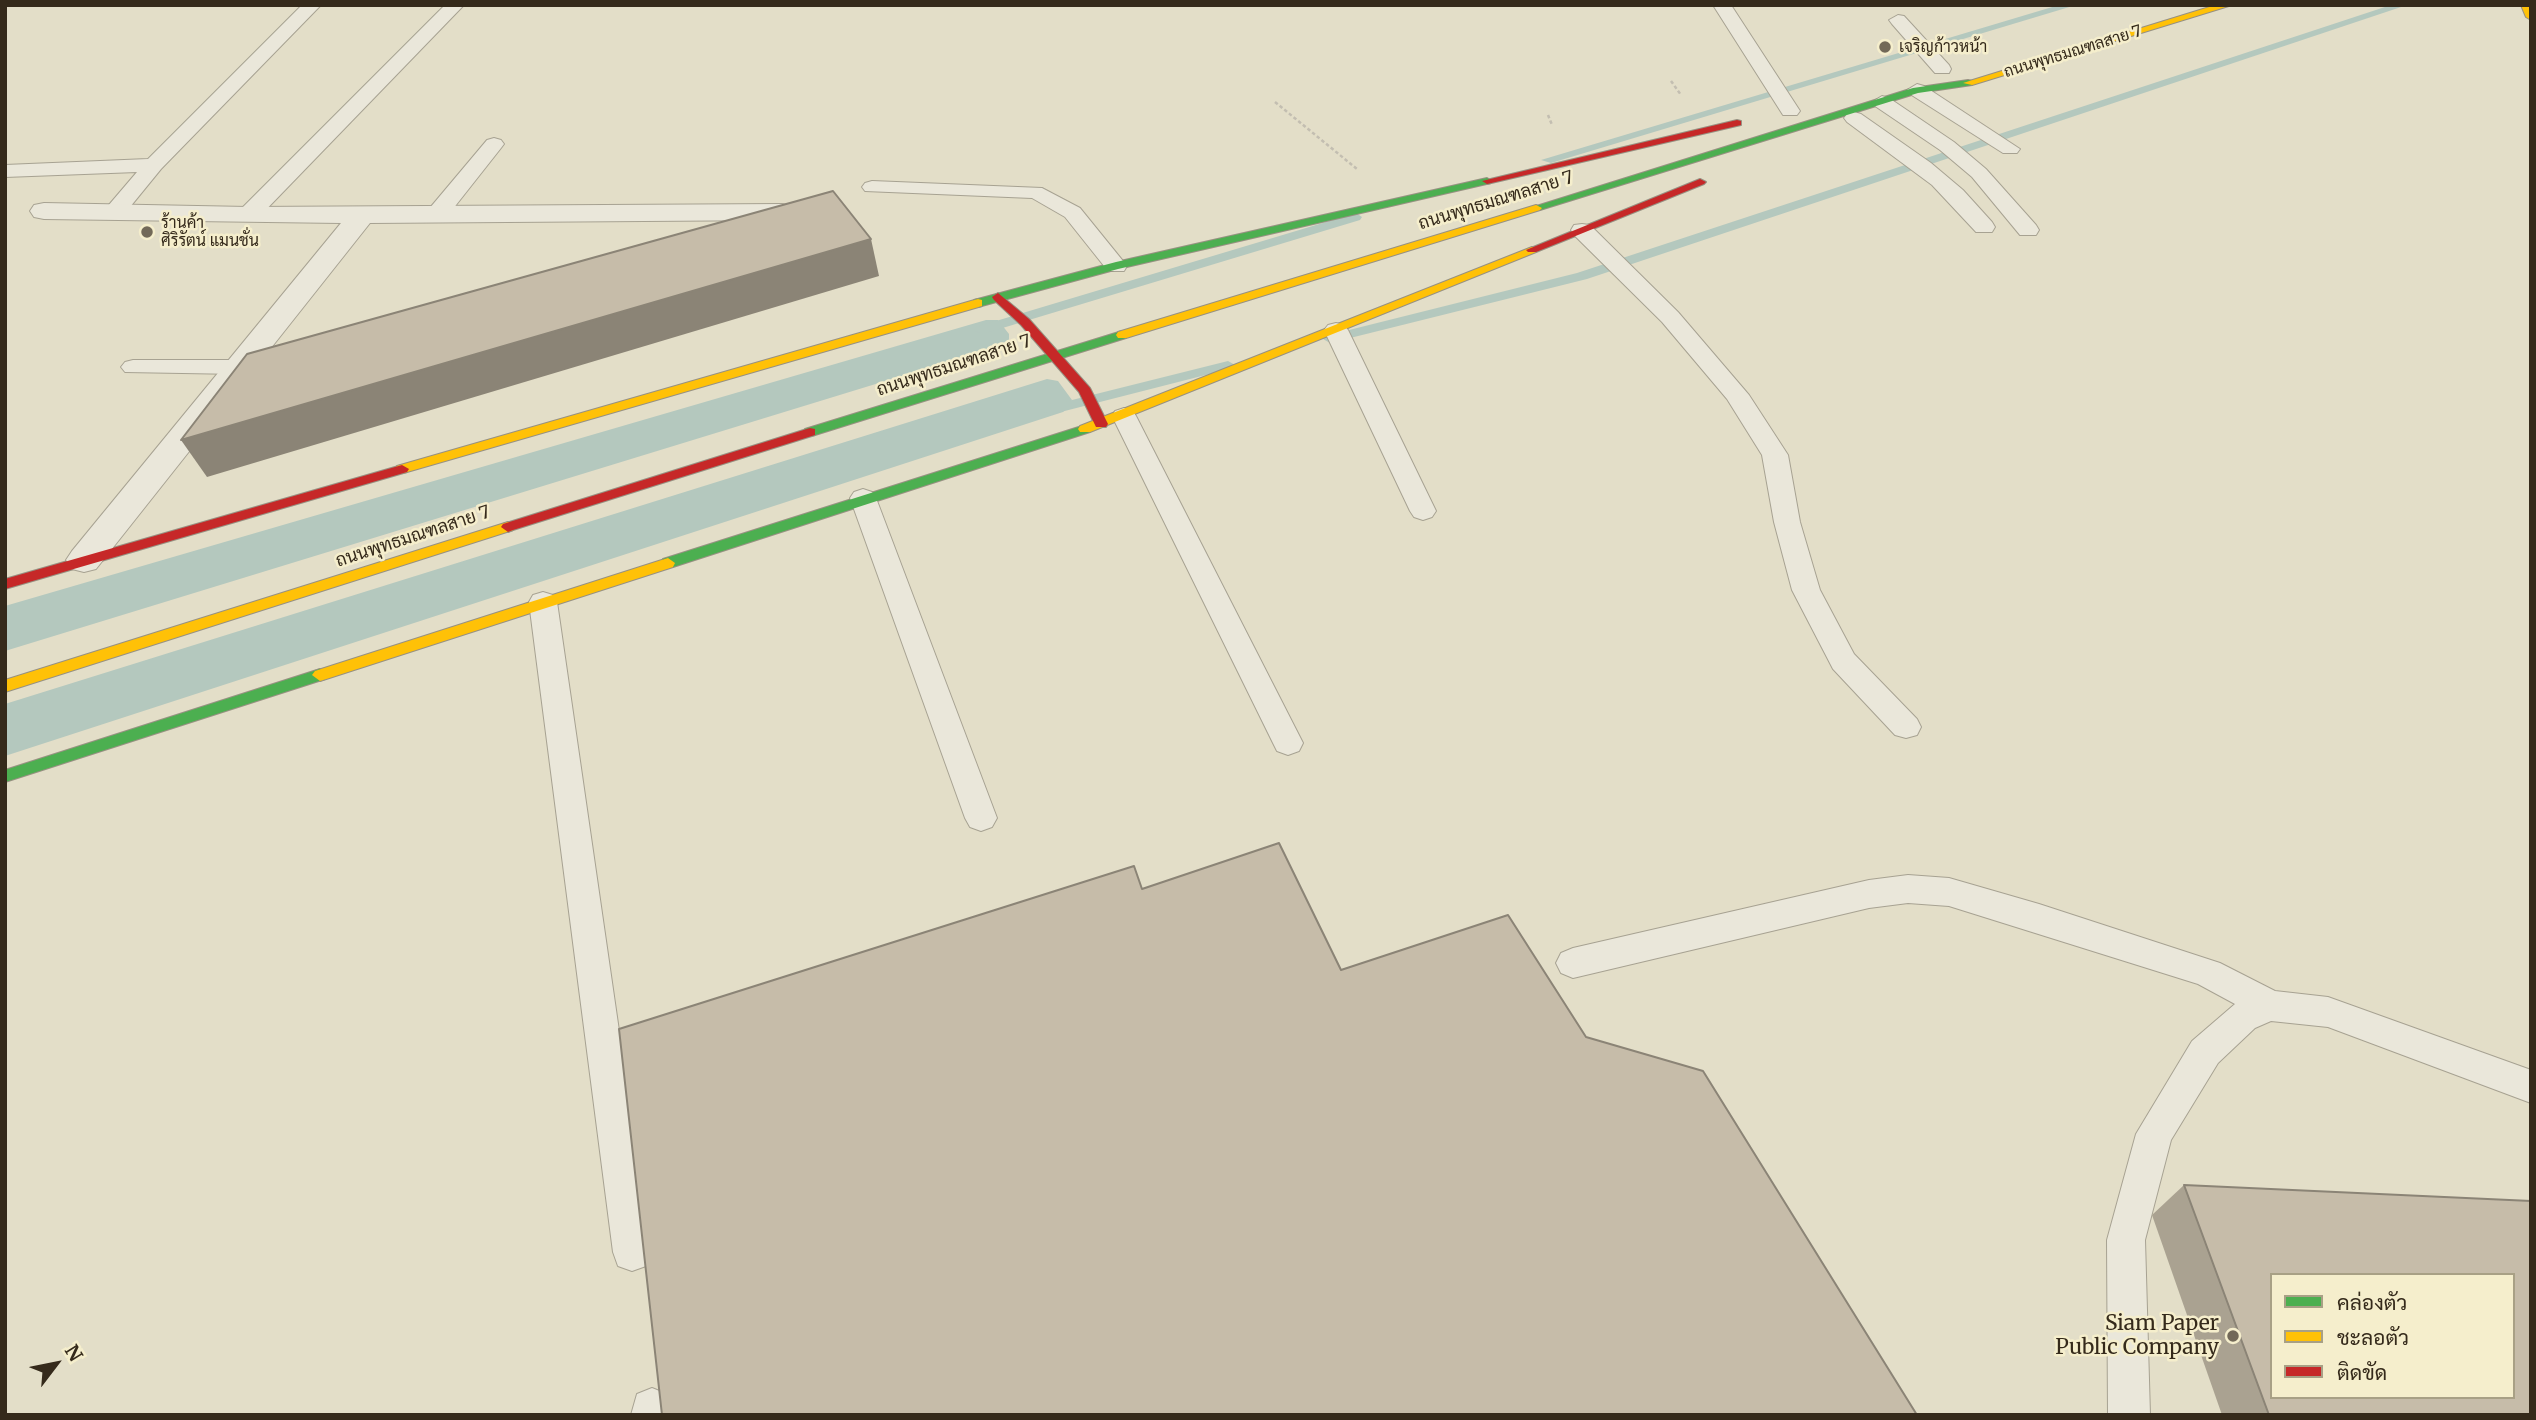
<!DOCTYPE html>
<meta charset="utf-8">
<style>
body{margin:0}
#map{position:relative;width:2536px;height:1420px;overflow:hidden;background:#e3dec8;font-family:Merriweather,Sarabun,serif}
canvas{display:block}
.frame{position:absolute;inset:0;border:7px solid #352a1b;pointer-events:none}
.legend{position:absolute;left:2270px;top:1273px;width:245px;height:126px;box-sizing:border-box;background:#f5eecc;border:2px solid #a8a085;margin:0;padding:9px 12px;list-style:none;font-size:21px;color:#352a1b}
.legend li{display:flex;align-items:center;gap:14px;height:35px}
.legend b{width:35px;border:2px solid #a8a085}
.north{position:absolute;left:21px;top:1329px;width:70px;height:70px;-webkit-text-stroke:5px #f5eecc;paint-order:stroke;rotate:58deg;font-size:19px;font-weight:700;line-height:28px;text-align:center;color:#352a1b}
.north::after{content:'';display:block;margin:auto;width:24px;height:32px;background:#352a1b;clip-path:polygon(50% 0,100% 100%,50% 72%,0 100%)}
</style>
<div id="map">
<canvas width="2536" height="1420"></canvas>
<div class="frame"></div>
<ul class="legend">
<li><b style="height:9px;background:#4caf50"></b>คล่องตัว</li>
<li><b style="height:9px;background:#ffc107"></b>ชะลอตัว</li>
<li><b style="height:9px;background:#c62828"></b>ติดขัด</li>
</ul>
<div class="north">N</div>
</div>
<script>
const ctx = document.querySelector('canvas').getContext('2d');
ctx.lineJoin = 'round';
function fillPath(path, color) { ctx.fillStyle = color; ctx.fill(path, 'evenodd'); }
function trace(path, color, width, dash) { ctx.strokeStyle = color; ctx.lineWidth = width; ctx.lineCap = dash ? 'butt' : 'round'; ctx.setLineDash(dash || []); ctx.stroke(path); }
function drawText(font, color, halo, rows, align = 'center') {
  ctx.font = font + ' Merriweather,Sarabun,serif'; ctx.lineWidth = 5; ctx.setLineDash([]); ctx.textBaseline = 'middle'; ctx.strokeStyle = halo; ctx.fillStyle = color; for (const [text, x, y, turn = 0] of rows) {
    ctx.save(); ctx.translate(x, y); ctx.rotate((+turn || 0) * Math.PI / 180); ctx.textAlign = isNaN(turn) ? turn : align; if (halo) ctx.strokeText(text, 0, 0); ctx.fillText(text, 0, 0); ctx.restore();
  }
}
fillPath(new Path2D(`
 M986,320H998L1009,334V340L993,348L5,651V606Z
 M1047,379L1058,381L1072,400L1069,407L1063,412L5,756V704Z`), '#b4c8be');
fillPath(new Path2D(`
 M2059,5H2076L1551,163L1541,160Z
 M2391,5H2407L1587,279L1330,343L1323,339L1325,336L1577,273Z
 M1356,213L1362,217L1360,220L986,333L981,334L974,330L976,327Z
 M1228,361L1235,365L1233,368L1049,415L1042,410L1044,407Z`), '#b4c8be');
const lane = new Path2D(`
 M302,5H321L161,169L121,218H105L102,213L137,172L5,177V165L148,159Z
 M445,5H464L256,220H240L237,215L240,210Z
 M1713,5H1731L1800,111L1797,115H1783Z
 M1898,15L1904,16L1949,65L1951,69L1949,73H1935L1892,24L1889,20Z
 M1917,84L1924,86L2020,149L2017,153H2003L1910,94L1907,90Z
 M1882,96L1889,98L1954,142L1986,169L2036,225L2039,230L2036,235H2020L1972,177L1940,150L1875,106L1872,102Z
 M1854,112L1861,114L1931,163L1963,190L1992,222L1995,227L1992,232H1976L1932,185L1847,122L1844,118L1847,114Z
 M494,138L501,140L504,144L501,148L445,219H429L426,214L429,209L487,140Z
 M872,181L1042,188L1080,208L1127,266L1124,271H1108L1065,217L1032,198L865,191L862,187L865,183Z
 M1582,224L1590,225L1678,312L1749,395L1788,455L1800,522L1820,590L1854,654L1917,719L1921,727L1917,735L1906,738L1895,735L1833,669L1792,590L1774,522L1762,455L1727,399L1662,322L1574,235L1571,230L1574,225Z
 M1336,323L1344,325L1348,330L1436,511L1432,517L1423,520L1414,517L1410,511L1324,330L1328,325Z
 M133,360H239L247,362L251,367L247,372L239,374L125,372L121,367L125,362Z
 M1124,408L1133,411L1136,416L1303,743L1299,751L1288,755L1277,751L1273,743L1112,416L1115,411Z
 M863,489L872,492L876,498L997,818L992,827L981,831L970,827L965,818L850,498L854,492Z
 M543,592L553,595L557,602L651,1252L646,1266L632,1271L618,1266L613,1252L529,602L533,595Z
 M1908,875L1949,878L2039,904L2220,963L2275,991L2328,997L2531,1070V1103L2328,1027L2271,1021L2255,1028L2218,1063L2171,1140L2145,1240L2150,1415H2108L2107,1240L2136,1134L2192,1041L2235,1004L2198,984L1949,906L1908,903L1869,908L1573,978L1561,973L1556,963L1561,953L1573,948L1869,880Z
 M652,1388L667,1394L673,1415H631L637,1394Z`);
const street = new Path2D(`
 M44,203L248,207L782,204L792,206L796,212L792,218L782,220L370,223L96,569L84,572L72,569L66,560L72,551L341,223L44,219L34,217L30,211L34,205Z`);
const fast = new Path2D(`
 M1968,80L1972,81V85L1918,93L1540,210L1530,208L1913,88Z
 M1487,178L1492,181L1491,183L1118,269L978,307L972,303L974,300L1116,262Z
 M1122,331L1128,335L1126,338L815,435L810,436L803,432L805,429Z
 M1085,425L1090,426V432L673,567H663L661,563L663,559Z
 M320,669L328,675L325,679L5,782V770Z`);
const slow = new Path2D(`
 M2216,5H2232L1972,85L1963,83Z
 M2521,5H2531V20L2526,17Z
 M1536,205L1542,208L1540,210L1126,338H1118L1116,335L1118,332Z
 M1532,247L1536,248V252L1090,432H1080L1078,429L1080,426Z
 M978,299L982,300V306L407,472L402,473L395,469L397,466Z
 M508,522L513,524L515,527L513,530L5,692V680Z
 M668,558L675,563L673,567L320,681L312,675L315,671Z`);
const jam = new Path2D(`
 M1737,120L1741,121V125L1487,184L1482,181Z
 M1700,179L1706,182L1704,184L1536,252H1528L1526,250Z
 M998,293L1029,319L1090,388L1108,424L1106,427H1096L1079,392L1021,325L994,300L992,297Z
 M810,428L815,429V435L513,530L508,532L501,527L503,524Z
 M402,465L409,469L407,472L5,589V579Z`);
trace(lane, '#a7a292', 2);
trace(street, '#a7a292', 2);
trace(fast, '#979182', 2);
trace(slow, '#979182', 2);
trace(jam, '#979182', 2);
trace(new Path2D(`
 M1671,81L1681,95
 M1275,102L1357,169
 M1548,115L1552,125`), '#c3beb1', 2.5, [3.5, 2.5]);
fillPath(lane, '#eae7da');
fillPath(street, '#eae7da');
fillPath(fast, '#4caf50');
fillPath(slow, '#ffc107');
fillPath(jam, '#c62828');
fillPath(new Path2D(`
 M2184,1185L2531,1415H2222L2152,1215Z`), '#aaa291');
fillPath(new Path2D(`
 M871,239L879,276L207,477L181,440Z`), '#8b8476');
const building = new Path2D(`
 M833,191L871,239L181,440L247,354Z
 M1279,843L1341,970L1508,915L1586,1037L1703,1071L1917,1415H662L619,1029L1134,866L1142,889Z
 M2184,1185L2531,1201V1415H2269ZM2272,1275H2513V1397H2272Z`);
fillPath(building, '#c6bca9');
trace(building, '#8b8476', 2);
for (const [x, y, r, color] of [
 [1885,47,7,"#726958"],
 [147,232,7,"#726958"],
 [2233,1336,7,"#726958"]
]) { const dot = new Path2D(); dot.arc(x, y, r, 0, 2 * Math.PI); ctx.fillStyle = color; ctx.fill(dot); trace(dot, '#f5eecc', 2.5); }
drawText('16px', '#352a1b', '#f5eecc', [
 ["เจริญก้าวหน้า",1899,47],
 ["ร้านค้า",161,223],
 ["ศิริรัตน์ แมนชั่น",161,241]
], 'left');
drawText('16px', '#352a1b', '#f5eecc', [
 ["ถนนพุทธมณฑลสาย 7",2073,52,-17]
]);
drawText('18px', '#352a1b', '#f5eecc', [
 ["ถนนพุทธมณฑลสาย 7",1496,201,-17],
 ["ถนนพุทธมณฑลสาย 7",954,366,-18],
 ["ถนนพุทธมณฑลสาย 7",413,537,-18]
]);
drawText('21px', '#352a1b', '#f5eecc', [
 ["Siam Paper",2219,1324],
 ["Public Company",2219,1348]
], 'right');
</script>
